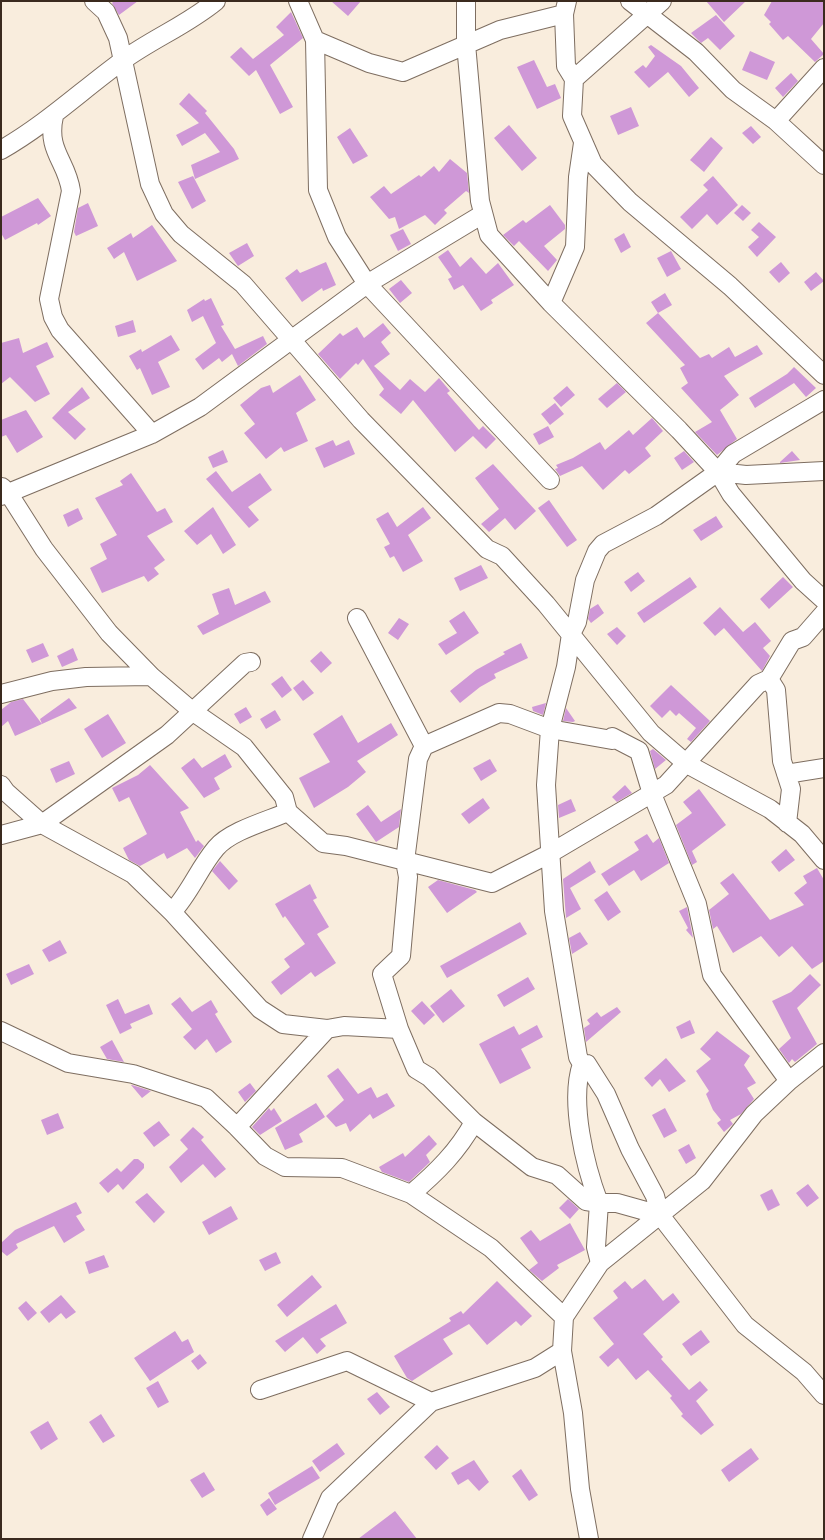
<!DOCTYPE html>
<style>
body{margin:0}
#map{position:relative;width:825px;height:1540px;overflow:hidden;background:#f9eddd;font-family:"Comic Neue",sans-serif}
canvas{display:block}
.frame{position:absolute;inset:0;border:2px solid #3b2a1e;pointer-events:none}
</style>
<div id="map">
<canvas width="825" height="1540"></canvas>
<div class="frame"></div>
</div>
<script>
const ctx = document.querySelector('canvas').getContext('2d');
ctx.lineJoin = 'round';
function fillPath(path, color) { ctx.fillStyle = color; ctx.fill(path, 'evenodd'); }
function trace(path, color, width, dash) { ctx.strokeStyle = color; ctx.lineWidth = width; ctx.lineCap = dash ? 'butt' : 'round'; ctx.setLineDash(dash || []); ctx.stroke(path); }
fillPath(new Path2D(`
 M114,1H138L119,15L112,3Z
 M331,1H361L348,16Z
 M706,1H746L724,22Z
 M772,1H824V23L811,39L824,54L815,62L788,36L783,40L769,24L771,22L764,15Z
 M291,12L303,38L270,65L293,107L280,114L256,70L249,76L230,57L241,47L253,59L284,35L276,27Z
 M716,15L735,36L720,50L708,38L701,43L691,33Z
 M651,45L681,66L699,88L689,97L668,72L649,88L634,72L643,65L646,68L655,56L648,47Z
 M750,51L775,62L767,80L742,70Z
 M534,60L547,87L555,84L561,98L537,109L517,67Z
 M791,73L798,81L783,97L775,88Z
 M189,93L207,111L205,113L234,149L239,159L195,179L191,165L220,152L205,133L182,146L176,135L199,123L179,104Z
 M631,107L639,126L618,135L610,116Z
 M509,125L537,158L522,171L494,138Z
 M751,126L761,137L753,144L742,133Z
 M350,128L368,156L353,164L337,137Z
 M711,137L723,148L704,172L690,160Z
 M450,159L467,173L469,193L466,191L444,210L447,213L435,225L425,215L399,229L395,217L389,219L370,197L384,186L391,194L419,175L421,177L434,166L439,172Z
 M193,176L206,201L192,209L178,182Z
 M713,176L738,205L717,225L707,214L692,229L680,217L708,190L703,185Z
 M38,198L51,216L38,225L37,223L5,240L1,233V217Z
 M88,203L98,226L76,236L74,232L78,208Z
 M550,205L565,225V229L544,246L557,260L548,271L519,241L514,246L503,235L523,220L526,223Z
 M742,205L751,213L743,221L734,213Z
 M759,222L776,237L757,257L748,247L759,237L751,230Z
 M152,225L177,261L137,281L124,252L114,259L107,248L131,233L133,238Z
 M403,229L411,244L398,251L390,235Z
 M624,233L631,247L621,253L614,239Z
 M247,243L254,256L238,266L229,253Z
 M448,250L460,267L471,257L486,274L498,263L514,285L491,300L493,303L481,311L463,285L454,290L448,279L452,277L438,257Z
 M671,251L681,269L667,277L657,258Z
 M326,262L336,285L323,291L322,288L302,302L285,278L297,269L300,273Z
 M781,262L790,273L779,283L769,272Z
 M816,272L824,281L811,291L804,282Z
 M401,280L412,293L400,303L389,289Z
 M665,293L672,305L658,313L651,302Z
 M211,298L224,325L221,326L235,349L263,336L267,344L238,366L232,354L222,362L219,358L203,370L195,359L216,343L203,316L192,322L187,310L204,299L205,301Z
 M658,313L700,358L709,354L712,358L729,347L735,357L757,345L763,354L724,376L739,395L720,410L737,439L717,455L695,432L712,422L681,388L688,383L680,368L685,365L646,323Z
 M133,320L136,332L118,337L115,326Z
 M383,323L391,333L381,342L390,354L374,366L400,390L410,379L425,392L439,378L450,391L447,393L479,430L483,426L496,439L486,449L473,436L455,452L413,400L401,414L379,395L384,389L363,359L358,365L356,363L340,379L318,354L340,333L343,336L357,327L364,338Z
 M171,335L180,350L158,362L170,387L152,395L140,368L137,370L129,356L141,349L142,352Z
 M19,338L23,353L47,342L54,357L36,366L50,394L35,402L10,377L1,384V343Z
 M794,367L816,388L806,397L794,383L755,408L749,398L787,374Z
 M300,375L316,400L296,413L308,441L284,452L281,447L266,459L244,433L255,424L240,405L261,388L270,385L273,393Z
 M617,383L626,392L607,408L598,399Z
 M567,386L575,395L561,407L553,398Z
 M82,387L90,398L68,412L86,429L75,440L52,418Z
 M555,403L564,414L550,425L541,414Z
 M26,410L43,437L17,453L6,435L1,437V420Z
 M652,418L663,431L645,448L651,456L629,474L625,470L603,490L582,466L560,476L555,469L558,468L556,465L573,458L600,442L605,450L629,430L633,435Z
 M548,426L554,437L539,445L533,434Z
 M333,440L336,446L349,440L355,454L324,468L315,448Z
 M223,450L228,462L213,468L208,457Z
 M684,451L694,462L682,470L674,458Z
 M792,451L800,460L780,463V462Z
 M493,464L536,511L515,530L505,518L489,532L481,524L499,509L475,478Z
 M216,471L232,492L260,473L272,490L248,507L259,520L249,528L206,479Z
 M131,473L157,512L165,508L173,522L147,536L165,560L154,568L159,574L148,582L144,576L102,593L90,568L107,559L100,544L117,535L95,498L123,485L120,481Z
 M549,500L577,540L567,547L538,508Z
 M213,507L236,545L223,554L211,534L197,545L184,531Z
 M423,507L431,518L408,535L423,561L403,572L394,556L390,558L384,547L390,544L376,519L388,512L397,527Z
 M78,508L83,519L68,527L63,515Z
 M716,516L723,527L701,541L693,530Z
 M481,565L488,578L460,591L454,578Z
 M638,572L645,581L631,592L624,582Z
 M690,577L697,587L644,623L637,613Z
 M783,577L793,587L769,609L760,599Z
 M229,588L235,605L265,591L271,602L203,635L197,626L219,614L212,594Z
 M598,604L604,613L591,623L588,619L590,609Z
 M720,607L743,632L755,622L771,641L763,648L770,656L762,671L724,628L715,636L703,623Z
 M464,611L479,633L446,655L438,644L457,633L449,621Z
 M399,618L409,624L398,640L388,633Z
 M617,627L626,636L617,645L607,634Z
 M43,643L49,656L32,663L26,650Z
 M521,643L528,658L494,674L496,678L480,687L460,703L450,691L476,670L505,654L503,652Z
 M73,648L78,660L62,667L57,656Z
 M321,651L332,663L321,673L310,661Z
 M282,676L292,690L282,698L271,684Z
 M303,680L314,693L303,701L293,688Z
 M671,685L710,721L691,742L687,739L696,728L679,713L676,716L670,710L662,718L650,706Z
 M69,698L77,708L42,724L40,719Z
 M23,699L42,724L15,736L8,721L1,727V710L11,702Z
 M546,703L543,715L533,711L532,707Z
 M246,707L252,717L240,724L234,714Z
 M566,708L575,721L573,722L563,721Z
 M275,710L281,720L266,729L260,719Z
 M108,714L126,743L102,758L84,729Z
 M342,715L358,743L391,723L398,735L357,761L366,772L348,787L314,808L299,778L330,762L313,734Z
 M653,749L666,760L655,769L650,751Z
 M225,754L232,767L214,778L220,789L204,798L181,768L194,758L202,768Z
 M490,759L497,771L481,781L473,768Z
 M69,761L75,774L56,783L50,769Z
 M150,765L189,808L180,812L196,842L198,840L204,846L195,858L187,848L167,859L164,853L140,866L129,860L123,848L147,834L129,797L119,802L112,788L138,775Z
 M625,785L632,793L617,802L612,797Z
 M699,789L726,825L692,851L697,862L692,865L676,825L692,813L683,802Z
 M483,798L490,808L469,824L461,814Z
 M571,799L576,811L559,818L558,805Z
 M368,805L381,822L401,809L399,827L376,842L356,814Z
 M647,834L653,843L659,838L669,863L641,881L634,870L609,886L601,874L639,850L634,842Z
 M786,849L795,860L779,872L771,862Z
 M220,861L238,881L229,890L212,871Z
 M590,861L596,872L570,888L581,909L566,918L563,879Z
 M817,868L824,880V961L812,969L792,946L779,957L761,936L733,953L717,926L713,929L709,910L729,894L720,883L733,873L770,920L804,905L794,893L807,883L803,876Z
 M438,880L475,890L477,892L447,913L428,887Z
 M310,884L317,898L313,900L329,927L317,934L336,963L315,977L311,972L281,995L271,982L290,967L284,959L305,944L285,916L283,918L275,904Z
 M607,891L621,912L608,921L594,900Z
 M687,907L693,938L686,930L688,928L679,911Z
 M520,922L527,934L447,978L440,966Z
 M580,932L588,944L572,954L569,938Z
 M60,940L67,953L49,962L42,950Z
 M29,964L34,974L11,985L6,974Z
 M810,974L821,985L797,1008L817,1044L795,1062L792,1059L789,1063L779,1049L791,1038L772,1001L791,992Z
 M528,977L535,989L504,1007L497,995Z
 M451,989L465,1006L443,1023L430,1006Z
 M180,997L192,1012L211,1000L218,1012L215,1014L232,1042L216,1053L207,1039L195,1050L183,1037L192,1029L171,1004Z
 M118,999L125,1014L149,1004L153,1014L130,1024L132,1028L120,1034L106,1005Z
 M422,1001L435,1015L424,1025L411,1011Z
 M617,1007L621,1012L586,1042L584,1028L590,1024L587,1020L597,1012L601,1017Z
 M690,1020L695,1033L681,1039L676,1027Z
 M537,1025L543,1037L521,1049L531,1068L500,1084L479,1044L514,1026L519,1035Z
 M717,1031L750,1056L744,1065L756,1083L747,1088L754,1099L741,1114L730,1120L733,1124L724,1132L717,1123L721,1120L713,1110L706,1094L709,1091L696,1071L711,1059L700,1049Z
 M112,1040L124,1062L107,1059L100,1047Z
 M666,1058L686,1081L669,1092L660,1079L652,1087L644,1078Z
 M338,1068L358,1094L371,1087L377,1098L387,1093L395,1106L373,1119L370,1114L350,1132L346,1123L336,1127L326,1116L344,1100L327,1076Z
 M250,1083L256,1091L245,1102L238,1092Z
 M131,1085H132L151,1091L142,1098Z
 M316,1103L325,1117L299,1134L303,1142L285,1150L275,1128Z
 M269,1108L271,1111L274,1108L282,1121L260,1135L252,1127Z
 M665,1108L677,1131L664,1138L652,1115Z
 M58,1113L64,1128L47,1135L41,1120Z
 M159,1121L170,1135L154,1147L143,1133Z
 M193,1127L204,1137L201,1140L226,1169L215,1178L203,1164L181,1183L169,1167L188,1149L180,1140Z
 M429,1135L437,1144L426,1155L430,1162L409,1182L382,1172L379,1167L403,1153L405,1157Z
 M689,1144L696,1158L686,1164L678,1150Z
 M134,1159H138L144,1164V1168L123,1190L118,1184L108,1193L99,1183L117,1168L121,1172Z
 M808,1184L819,1198L807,1207L796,1193Z
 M772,1189L780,1205L768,1211L760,1195Z
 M147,1193L165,1212L154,1223L135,1202Z
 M568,1199L579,1209L570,1219L559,1208Z
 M76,1202L82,1213L76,1216L85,1230L64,1243L54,1226L16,1244L18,1248L7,1256L1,1251V1243L15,1230Z
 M231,1206L238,1219L209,1235L202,1222Z
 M570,1223L585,1250L557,1265L559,1268L542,1281L529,1270L538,1263L520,1238L531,1230L540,1241Z
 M276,1252L281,1263L265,1271L259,1260Z
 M104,1255L109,1267L89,1274L85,1262Z
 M312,1275L322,1287L287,1317L277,1305Z
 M645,1279L663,1301L673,1293L680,1302L643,1334L663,1357L661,1359L689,1390L700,1381L708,1390L696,1401L714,1425L701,1435L681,1416L683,1414L670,1398L672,1396L648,1370L636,1380L618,1358L608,1367L599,1357L614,1344L593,1318L618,1298L613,1291L625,1281L632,1289Z
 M497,1281L532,1316L521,1326L516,1321L487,1345L469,1324L443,1339L453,1354L412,1381L407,1378L394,1356L451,1321L449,1318L461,1311L463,1314Z
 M61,1295L76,1312L66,1319L61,1313L49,1323L40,1312Z
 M26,1301L37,1313L28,1321L18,1308Z
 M336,1304L347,1323L320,1339L326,1346L317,1354L303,1337L285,1352L275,1341Z
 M701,1330L710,1342L691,1356L682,1344Z
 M175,1331L182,1342L188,1339L194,1352L150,1381L134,1358Z
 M200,1354L207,1363L198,1370L191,1361Z
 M158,1381L169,1402L158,1408L146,1388Z
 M377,1392L390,1407L380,1415L367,1399Z
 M101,1414L115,1436L103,1443L89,1422Z
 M48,1421L58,1439L41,1450L30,1432Z
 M337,1443L345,1454L320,1472L312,1461Z
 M437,1445L449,1458L436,1470L424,1457Z
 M751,1448L759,1459L729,1482L721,1470Z
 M474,1460L489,1482L479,1491L468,1479L458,1485L451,1473Z
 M312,1466L320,1478L275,1505L268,1493Z
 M521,1469L538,1495L529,1501L512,1476Z
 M204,1472L215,1490L202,1498L190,1480Z
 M269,1498L277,1509L267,1516L260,1505Z
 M395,1511L417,1539H358Z`), '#cf98d7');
const street = new Path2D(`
 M94,1L106,12L118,38L150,184L164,214L181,234L243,284L361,420L487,549L502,556L546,604L651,733L687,764L770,809L802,834L824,860
 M298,1L315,40L318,190L337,237L367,284L550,480
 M466,1V44L480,201L489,235L551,303L679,430L718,472L731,494L803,581L824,600
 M567,1L564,14L566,66L574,79L572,116L593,164L630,202L730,286L824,375
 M630,1L696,52L733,90L776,121L824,165
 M315,40L369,63L403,72L500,30L564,14
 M574,79L662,1
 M54,116C46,151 67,161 71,191L49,299L53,317L60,330L152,434
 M776,121L824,68
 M1,150C45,125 81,91 122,61C152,39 187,25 216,1
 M551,303L575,247L578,177L583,143
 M824,400L733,454L718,472L656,516L603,544L597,551L585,580L577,622L571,634L566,667L550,729L546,785L554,911L578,1057L582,1064H587L606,1094L630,1149L655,1196L660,1215L745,1325L804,1372L824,1395
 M718,472L746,475L824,471
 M2,487L9,494L44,549L109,633L151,676
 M1,496L152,434L200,407L367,284L483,214
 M357,618L424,746
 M769,679L776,690L782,761L791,789L787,823
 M1,694L52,681L86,677L151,676L192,711L244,747L284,797L288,812L323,843L346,846L492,883L549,854L666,785L758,684L769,679L792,641L803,637L824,613
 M786,774L824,768
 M1,785L6,792L42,824L133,874L172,912L260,1009L283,1024L327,1029L344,1026L399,1029
 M1,835L42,824L167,735L245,663L251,662
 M172,912C190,893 199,868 216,848C230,831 267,821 288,812
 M1,1031L68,1063L133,1074L206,1098L237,1127L265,1156L285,1167L342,1168L411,1194L491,1248L564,1317
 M582,1064C569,1101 585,1166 599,1203H617L660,1215
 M237,1127L327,1029
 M411,1194C437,1172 458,1151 474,1122
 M600,1263L596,1247L599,1203L586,1201L557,1175L532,1167L474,1122L429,1077L416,1069L399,1029L382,974L401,956L408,877L405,861L418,759L424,746L499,713L510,714L550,729L612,740V737L639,751L652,794L697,904L712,975L789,1081
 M260,1390L347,1361L431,1402
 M312,1539L330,1498L431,1402L535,1368L562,1351
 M589,1539L580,1489L573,1413L562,1351L564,1317L600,1263L702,1181L754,1114L789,1081L824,1053`);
trace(street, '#7e6e61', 20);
trace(street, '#fff', 18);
</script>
